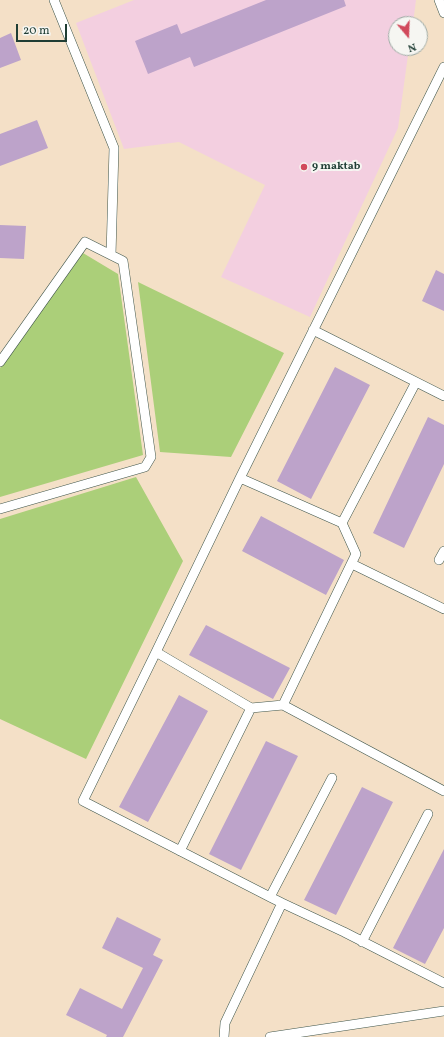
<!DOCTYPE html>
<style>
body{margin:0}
#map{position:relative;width:444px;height:1037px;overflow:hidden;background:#f4e0c7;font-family:Vollkorn,serif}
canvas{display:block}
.north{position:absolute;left:388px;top:16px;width:40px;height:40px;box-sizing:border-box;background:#f6f6f2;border:1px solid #a0aca6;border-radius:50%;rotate:161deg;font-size:11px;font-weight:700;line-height:16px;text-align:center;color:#1f3d34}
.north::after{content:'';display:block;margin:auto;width:14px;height:18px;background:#d1495b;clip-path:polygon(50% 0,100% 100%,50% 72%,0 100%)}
.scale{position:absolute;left:16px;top:24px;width:51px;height:18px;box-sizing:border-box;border:2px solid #1f3d34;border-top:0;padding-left:5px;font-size:12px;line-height:14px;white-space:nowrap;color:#1f3d34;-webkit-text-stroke:3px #f6f6f2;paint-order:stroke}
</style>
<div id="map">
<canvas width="444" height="1037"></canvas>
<div class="north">N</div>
<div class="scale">20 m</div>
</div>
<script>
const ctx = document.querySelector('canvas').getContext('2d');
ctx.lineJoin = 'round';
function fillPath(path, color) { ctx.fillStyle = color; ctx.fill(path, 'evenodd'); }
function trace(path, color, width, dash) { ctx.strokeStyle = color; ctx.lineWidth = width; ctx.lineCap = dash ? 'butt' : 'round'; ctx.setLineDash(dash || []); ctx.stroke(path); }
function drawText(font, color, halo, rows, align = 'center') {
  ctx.font = font + ' Vollkorn,serif'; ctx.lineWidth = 4; ctx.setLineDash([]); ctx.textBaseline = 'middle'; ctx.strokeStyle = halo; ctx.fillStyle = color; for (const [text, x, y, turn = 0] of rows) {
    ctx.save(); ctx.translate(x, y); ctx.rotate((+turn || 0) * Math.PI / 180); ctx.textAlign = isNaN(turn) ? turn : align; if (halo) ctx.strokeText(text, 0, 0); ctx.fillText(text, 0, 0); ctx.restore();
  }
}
fillPath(new Path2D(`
 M134,0H416L413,24H396V48H409L398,128L310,317L221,277L265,185L179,142L124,149L76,23Z`), '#f3cfe0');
fillPath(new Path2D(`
 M83,253L118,274L143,455L0,497V368Z
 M138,282L284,353L231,457L160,452Z
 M136,477L183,561L86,759L0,719V519Z`), '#abcf79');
fillPath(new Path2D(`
 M266,0H344L346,6L194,67L190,57L148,74L135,41L177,24L181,34Z
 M11,33L21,60L0,68V38Z
 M37,120L48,148L0,166V134Z
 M0,225L26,226L24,259L0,258Z
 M436,270L444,274V311L422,301Z
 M335,367L370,385L311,499L277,481Z
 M428,417L444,425V464L404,548L373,533Z
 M261,516L344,560L326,595L242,551Z
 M206,625L290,668L273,699L189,655Z
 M179,695L208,711L148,822L119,807Z
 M266,741L298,756L241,870L209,854Z
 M362,787L393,802L336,915L304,900Z
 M444,849V928L425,964L393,948Z
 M117,917L161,939L153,955L163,960L123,1037H106L107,1035L66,1015L80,988L122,1009L143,968L102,948Z`), '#bda3ca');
const service = new Path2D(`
 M54,0L114,148L111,255
 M439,0L444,13
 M313,330L444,396
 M0,362L85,242L123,261L151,457L145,467L0,509
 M240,478L342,523
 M439,560L444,551
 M352,564L444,609
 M156,652L251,708
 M283,705L356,554L342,523L416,382
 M180,851L251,708L283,705L444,791
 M270,897L332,778
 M282,903L270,897L83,801L156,652L240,478L444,67
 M362,942L428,814
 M224,1037L225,1023L282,903L344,932L444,983
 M270,1037L444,1011`);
trace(service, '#3f554a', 10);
trace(service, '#fff', 9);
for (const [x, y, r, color] of [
 [304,167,4,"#d1495b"]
]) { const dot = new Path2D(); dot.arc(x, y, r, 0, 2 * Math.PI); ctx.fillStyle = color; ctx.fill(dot); trace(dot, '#f6f6f2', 1.5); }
drawText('bold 11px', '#1f3d34', '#f6f6f2', [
 ["9 maktab",312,167]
], 'left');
</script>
